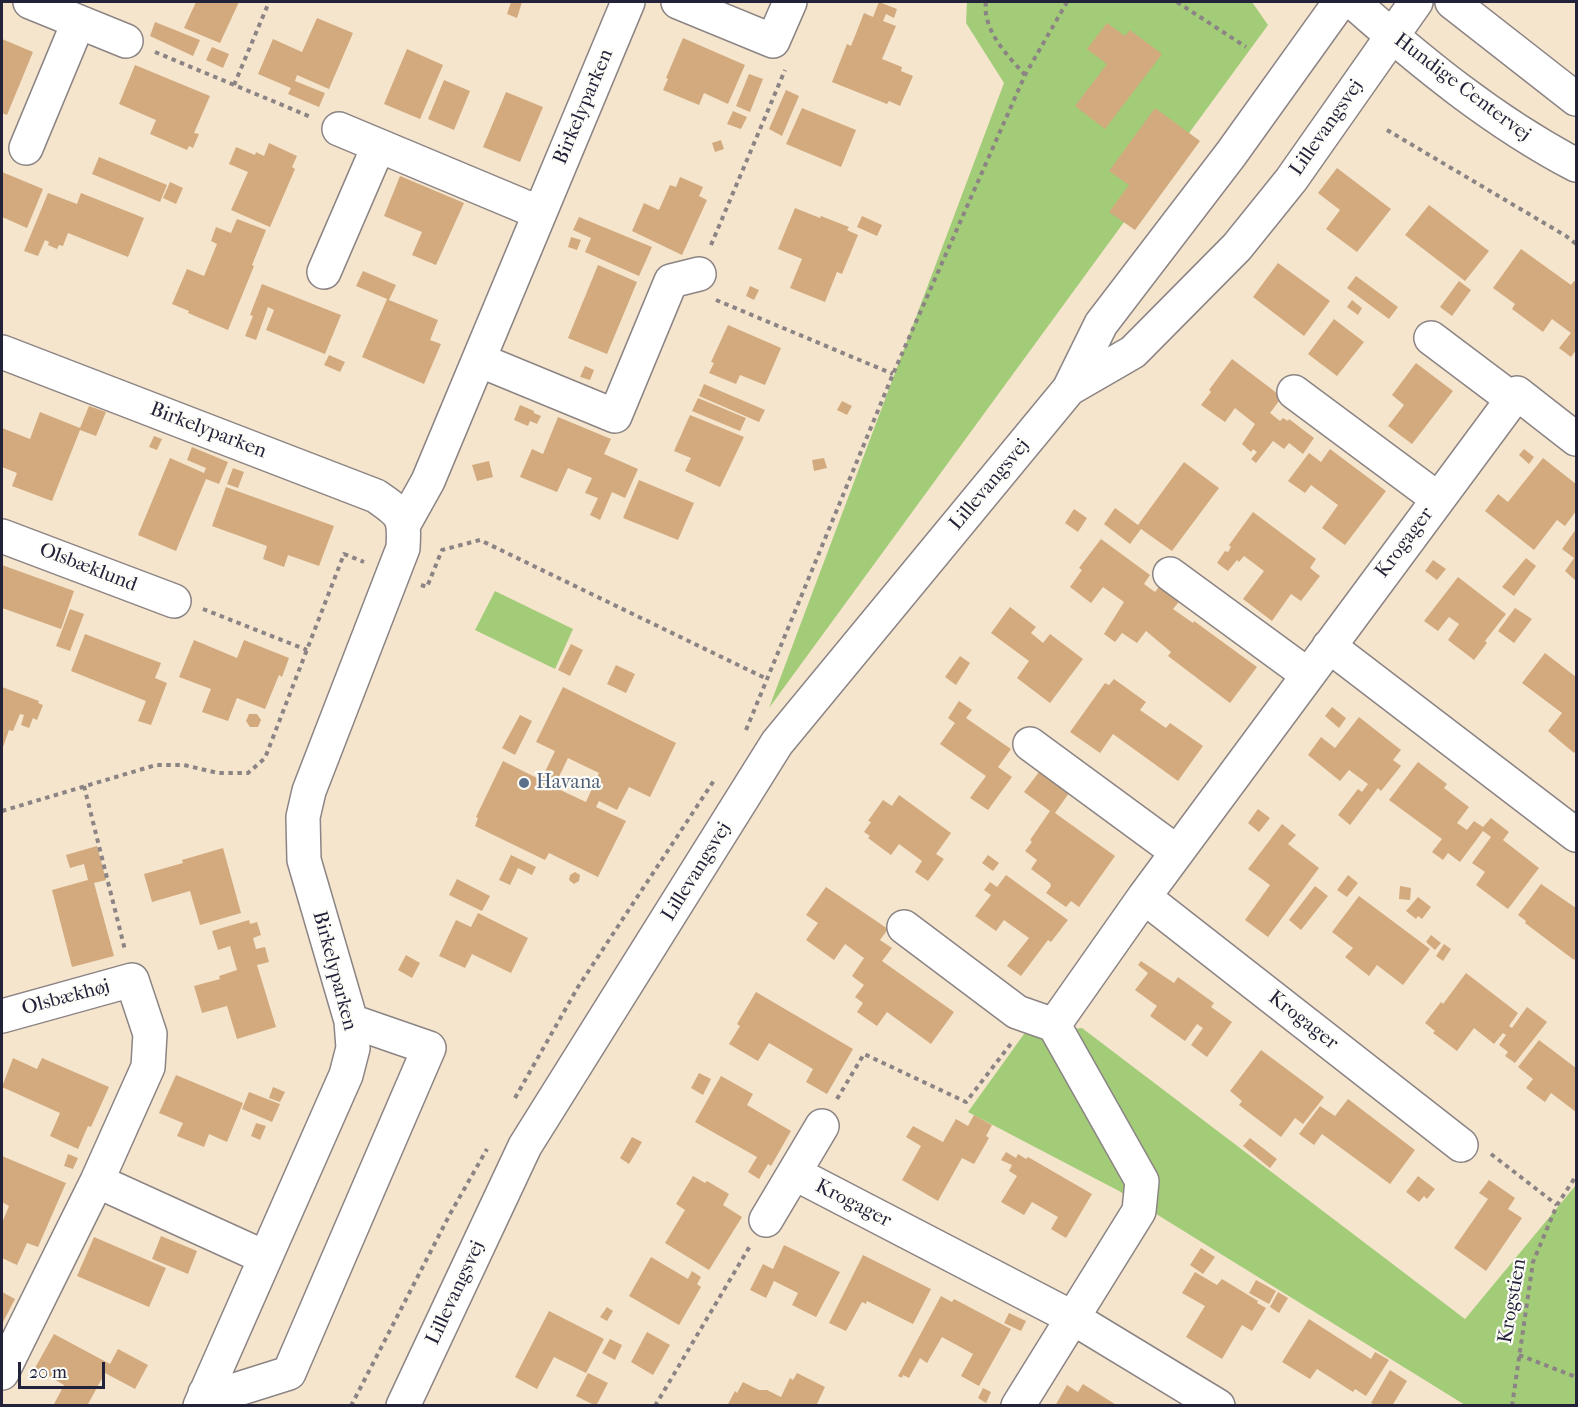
<!DOCTYPE html>
<meta charset="utf-8">
<style>
body{margin:0}
#map{position:relative;width:1578px;height:1407px;overflow:hidden;background:#f5e5cd;font-family:"IM FELL French Canon",serif}
canvas{display:block}
.frame{position:absolute;inset:0;border:3px solid #22223b;pointer-events:none}
.scale{position:absolute;left:18px;top:1362px;width:87px;height:27px;box-sizing:border-box;border:3px solid #22223b;border-top:0;padding-left:8px;font-size:18px;line-height:21px;white-space:nowrap;color:#22223b;-webkit-text-stroke:4px #fdfcf7;paint-order:stroke}
</style>
<div id="map">
<canvas width="1578" height="1407"></canvas>
<div class="frame"></div>
<div class="scale">20 m</div>
</div>
<script>
const ctx = document.querySelector('canvas').getContext('2d');
ctx.lineJoin = 'round';
function fillPath(path, color) { ctx.fillStyle = color; ctx.fill(path, 'evenodd'); }
function trace(path, color, width, dash) { ctx.strokeStyle = color; ctx.lineWidth = width; ctx.lineCap = dash ? 'butt' : 'round'; ctx.setLineDash(dash || []); ctx.stroke(path); }
function drawText(font, color, halo, rows, align = 'center') {
  ctx.font = font + ' "IM FELL French Canon",serif'; ctx.lineWidth = 4.5; ctx.setLineDash([]); ctx.textBaseline = 'middle'; ctx.strokeStyle = halo; ctx.fillStyle = color; for (const [text, x, y, turn = 0] of rows) {
    ctx.save(); ctx.translate(x, y); ctx.rotate((+turn || 0) * Math.PI / 180); ctx.textAlign = isNaN(turn) ? turn : align; if (halo) ctx.strokeText(text, 0, 0); ctx.fillText(text, 0, 0); ctx.restore();
  }
}
fillPath(new Path2D(`
 M967,2H1252L1268,25L769,708L1004,83L966,23Z
 M495,591L573,629L555,669L475,630Z
 M1082,1028L1465,1319L1576,1185V1405H1465L1119,1191L968,1112L1024,1034Z`), '#a2cc78');
fillPath(new Path2D(`
 M196,2H239L220,43L184,28Z
 M511,2H522L517,18L507,14Z
 M879,2L897,9L894,18L886,14L883,21L896,26L882,59L902,67L901,71L913,76L900,106L889,101L887,104L832,82L847,44L851,46L864,13L873,17Z
 M317,18L353,33L329,89L297,75L295,81L325,93L319,107L288,94L291,88L258,74L273,39L302,52Z
 M155,22L200,40L193,56L150,36Z
 M1107,23L1125,36L1130,30L1162,54L1105,129L1075,106L1107,64L1087,49Z
 M683,38L745,65L728,104L704,93L699,105L663,90L668,79L666,78Z
 M2,39L33,52L7,115L2,113Z
 M212,47L229,54L223,68L206,60Z
 M407,49L443,65L420,119L384,104Z
 M135,65L210,96L194,133L199,134L193,148L189,146L187,150L150,134L156,120L119,104Z
 M749,74L763,79L750,112L736,106Z
 M444,80L470,91L454,130L428,119Z
 M786,90L799,96L782,136L769,129Z
 M506,92L543,107L520,162L483,147Z
 M802,108L856,130L841,167L786,144Z
 M1155,108L1200,141L1135,230L1109,212L1129,185L1109,171Z
 M733,111L747,117L741,129L727,124Z
 M721,140L724,149L715,152L712,143Z
 M269,143L297,156L292,167L295,169L270,227L231,210L248,172L229,164L236,147L255,155L256,152L264,156Z
 M99,157L167,185L160,202L92,174Z
 M1337,168L1391,209L1357,252L1326,229L1340,210L1318,193Z
 M2,172L43,189L27,228L2,217Z
 M400,176L464,203L436,265L412,255L422,232L384,216Z
 M680,177L703,187L699,196L707,200L682,255L632,231L644,203L659,210L670,185L676,187Z
 M170,182L183,188L176,204L163,198Z
 M48,193L77,204L81,193L144,218L128,257L68,233L63,246L59,245L57,249L48,245L49,242L45,240L38,256L24,251Z
 M1429,205L1489,251L1465,281L1405,235Z
 M795,208L820,218L821,216L849,227L847,230L858,235L842,274L837,272L825,302L790,288L802,259L778,249Z
 M862,216L882,225L877,236L857,227Z
 M579,217L652,247L639,276L585,252L591,238L573,230Z
 M237,219L266,230L252,265L254,266L228,330L188,313L189,311L172,304L187,269L204,276L217,244L211,241L216,227L231,233Z
 M571,237L581,240L577,250L568,247Z
 M1521,249L1571,285L1574,281L1576,282V350L1571,357L1559,348L1571,333L1552,319L1543,332L1512,309L1515,304L1493,288Z
 M1278,263L1330,301L1304,336L1253,297Z
 M598,265L637,282L607,354L568,338Z
 M363,271L396,285L389,300L438,320L430,340L441,344L424,384L362,357L387,299L356,286Z
 M1356,276L1398,307L1389,319L1347,288Z
 M1459,281L1471,290L1452,316L1440,307Z
 M262,284L341,315L325,354L266,330L274,310L268,307L256,340L245,336L253,316L250,315Z
 M750,286L759,290L754,300L746,296Z
 M1352,300L1362,308L1358,315L1347,307Z
 M1334,319L1364,342L1337,376L1308,354Z
 M728,325L781,348L765,385L740,375L736,384L709,373L714,363L711,362Z
 M329,355L345,362L340,372L324,365Z
 M1232,359L1282,397L1270,413L1280,421L1283,418L1288,421L1289,419L1314,438L1303,454L1289,443L1284,449L1273,441L1256,463L1251,459L1257,452L1253,449L1251,452L1242,444L1255,424L1235,408L1225,422L1201,405L1211,392L1209,390Z
 M1416,363L1453,391L1412,444L1388,426L1404,405L1392,395Z
 M585,366L594,370L590,380L580,377Z
 M704,384L765,410L759,422L699,396Z
 M698,398L746,418L740,431L692,411Z
 M842,401L852,406L847,415L837,410Z
 M520,405L534,411V413L541,416L537,424L530,421L528,426L514,420Z
 M89,406L106,412L96,436L80,430L52,501L12,486L17,473L2,467V428L30,439L40,412L80,428Z
 M690,415L744,437L720,487L685,471L691,458L674,451Z
 M558,417L611,439L604,454L638,469L625,498L612,492L600,520L590,515L598,498L585,493L592,478L568,468L557,492L520,477L532,449L543,454Z
 M154,436L162,439L157,450L149,447Z
 M192,447L228,462L219,484L206,479L176,551L138,535L170,458L204,473L206,468L187,460Z
 M1330,449L1386,491L1345,545L1322,528L1338,505L1311,485L1305,493L1288,481L1309,453L1321,462Z
 M1524,449L1534,457L1529,464L1519,455Z
 M824,458L827,468L814,471L812,460Z
 M1543,458L1576,484V511L1565,526L1557,520L1534,550L1485,511L1498,494L1508,502Z
 M489,461L493,477L477,481L472,465Z
 M1184,462L1219,488L1172,551L1141,529L1130,544L1104,524L1115,508L1138,525Z
 M233,468L244,472L238,488L227,484Z
 M639,480L694,503L678,540L623,518Z
 M226,487L334,526L319,566L288,555L284,567L263,559L267,546L212,526Z
 M1074,509L1087,518L1078,532L1065,523Z
 M1253,512L1316,559L1310,568L1320,576L1301,601L1291,594L1272,621L1243,599L1264,571L1244,556L1239,562L1237,560L1228,571L1217,563L1225,551L1228,552L1231,547L1229,545Z
 M1576,529V581L1565,571L1574,558L1562,549Z
 M1101,539L1150,575L1144,584L1155,592L1161,584L1181,599L1173,609L1193,623L1194,621L1257,667L1230,703L1168,656L1171,652L1146,631L1137,643L1122,633L1115,642L1104,634L1124,602L1103,587L1091,603L1070,587L1082,570L1079,568Z
 M1526,558L1536,566L1514,596L1502,587Z
 M1433,560L1446,569L1437,580L1425,571Z
 M2,565L74,591L61,629L2,608Z
 M1458,577L1506,614L1485,641L1487,643L1474,660L1448,640L1459,624L1449,617L1438,631L1424,621Z
 M1010,607L1036,627L1031,633L1043,643L1050,634L1083,659L1050,703L1017,678L1029,661L991,633Z
 M1515,608L1532,619L1514,643L1498,631Z
 M70,609L84,614L70,651L56,646Z
 M85,634L161,663L155,678L167,683L151,725L138,721L146,701L71,671Z
 M194,640L237,658L244,640L289,658L282,677L279,675L265,709L237,698L228,721L202,712L211,689L179,677Z
 M571,644L583,650L570,676L558,670Z
 M1545,653L1576,677V750L1574,753L1548,731L1562,713L1522,683Z
 M960,656L970,663L956,685L945,677Z
 M616,665L635,674L626,693L607,684Z
 M1114,679L1146,702L1140,710L1166,728L1170,723L1203,746L1178,781L1113,734L1100,753L1070,732L1105,683L1109,685Z
 M2,687L39,701L38,703L43,705L37,720L33,718L29,728L21,725L24,715L20,714L13,731L9,730L2,750Z
 M563,687L676,743L650,797L629,787L617,810L599,801L596,807L626,821L598,877L549,853L545,860L475,826L478,818L476,817L503,761L541,780L555,751L536,742ZM568,758L599,773L586,802L554,787Z
 M959,701L972,710L966,718L1011,749L998,767L1012,777L988,810L970,798L986,776L940,744L955,723L948,718Z
 M1332,707L1346,718L1339,728L1325,716Z
 M249,714H257L261,720L258,727H250L246,721Z
 M520,715L532,721L515,755L502,748Z
 M1359,717L1401,750L1393,760L1401,766L1381,791L1378,788L1350,825L1338,815L1358,789L1362,792L1368,784L1349,770L1340,781L1308,755L1321,737L1335,748Z
 M1418,762L1447,784L1444,788L1469,807L1457,823L1467,830L1474,821L1483,827L1491,818L1509,832L1503,840L1539,868L1508,909L1476,885L1485,872L1472,863L1491,837L1483,831L1460,862L1448,853L1443,860L1432,852L1442,839L1389,800Z
 M1039,772L1069,793L1055,813L1115,856L1079,907L1071,901L1066,907L1046,893L1051,886L1050,883L1031,869L1037,860L1025,851L1032,842L1030,840L1050,811L1024,792Z
 M899,795L951,833L936,854L944,859L928,881L915,872L922,861L899,844L891,855L868,838L870,836L864,832L871,822L868,821L883,800L892,806Z
 M1258,809L1270,818L1259,832L1248,823Z
 M1282,824L1296,835L1288,844L1319,868L1268,937L1245,920L1270,885L1248,869Z
 M97,846L106,880L94,883L114,956L72,967L52,890L88,880L84,864L70,868L66,855Z
 M223,848L241,913L200,925L190,891L152,902L144,874L183,863L182,860Z
 M511,855L536,867L532,875L518,868L510,885L499,880Z
 M988,855L999,863L993,871L982,863Z
 M575,872L580,875L579,881L574,884L569,880L570,875Z
 M1006,875L1068,920L1051,942L1048,940L1021,976L1007,966L1029,938L1004,920L996,931L975,916L991,895L984,890L990,882L997,887Z
 M1348,875L1358,883L1347,897L1337,890Z
 M457,879L490,896L482,911L449,895Z
 M1541,884L1576,908V956L1574,960L1525,923L1526,921L1518,915Z
 M1315,886L1328,896L1301,930L1289,920Z
 M1400,886L1411,888L1410,900L1399,899Z
 M826,887L888,929L880,940L892,948L882,961L954,1012L931,1044L887,1012L877,1026L857,1012L863,1003L855,997L864,985L852,976L864,958L845,944L834,960L806,940L818,923L806,915Z
 M1359,896L1430,949L1403,985L1377,965L1369,976L1345,957L1353,948L1332,932Z
 M1418,897L1431,907L1422,919L1418,916L1416,919L1406,911Z
 M478,913L528,938L511,973L472,954L465,968L439,956L456,920L471,927Z
 M249,920L250,924L257,922L261,935L253,938L256,949L265,947L269,962L257,965L276,1027L237,1039L227,1006L202,1013L194,986L220,979L219,976L237,970L230,946L218,950L212,931Z
 M1431,935L1441,943L1435,950L1426,942Z
 M1444,944L1451,949L1443,961L1436,956Z
 M406,955L420,963L412,978L398,970Z
 M1141,961L1174,983L1178,977L1214,1003L1211,1007L1232,1022L1207,1057L1191,1045L1203,1028L1197,1024L1185,1041L1150,1016L1157,1006L1135,990L1148,973L1138,965Z
 M1466,973L1518,1013L1509,1026L1512,1028L1527,1007L1547,1022L1515,1063L1505,1056L1508,1052L1499,1045L1506,1035L1503,1033L1494,1044L1474,1028L1457,1051L1433,1033L1435,1031L1425,1023L1441,1002L1443,1004Z
 M756,992L853,1049L827,1094L806,1082L813,1069L769,1043L758,1061L729,1044L740,1026L737,1024Z
 M1539,1040L1576,1068V1112L1551,1093L1545,1102L1526,1088L1533,1079L1518,1067Z
 M1261,1050L1324,1097L1303,1124L1295,1118L1281,1137L1239,1105L1242,1101L1230,1091Z
 M13,1058L37,1069L42,1058L109,1087L91,1127L88,1126L78,1149L50,1136L60,1113L2,1087Z
 M699,1073L711,1079L703,1095L691,1088Z
 M176,1075L243,1103L227,1142L209,1134L204,1147L177,1136L183,1123L159,1113Z
 M721,1076L753,1094L747,1105L791,1131L771,1166L768,1164L759,1179L748,1172L757,1157L695,1122Z
 M273,1087L285,1092L280,1102L269,1098Z
 M249,1092L280,1104L272,1122L242,1109Z
 M1348,1099L1415,1150L1390,1184L1322,1134L1314,1145L1299,1134L1320,1106L1335,1116Z
 M974,1115L992,1125L986,1136L989,1138L974,1164L962,1158L938,1201L902,1180L921,1146L906,1137L913,1126L943,1142L956,1119L968,1126Z
 M256,1123L266,1126L260,1140L251,1136Z
 M632,1137L642,1142L629,1164L620,1158Z
 M1250,1138L1277,1159L1270,1168L1243,1146Z
 M1006,1152L1016,1158L1018,1154L1026,1159L1028,1157L1092,1194L1066,1238L1051,1229L1058,1217L1032,1202L1024,1215L1001,1202L1017,1176L1009,1171L1012,1165L1001,1160Z
 M68,1154L78,1158L73,1169L64,1166Z
 M2,1156L66,1183L38,1247L27,1243L17,1265L2,1258V1223L9,1206L2,1202Z
 M693,1176L705,1183L707,1181L729,1194L723,1205L742,1217L709,1270L665,1243L685,1210L676,1204Z
 M1418,1176L1435,1189L1427,1199L1424,1196L1419,1202L1406,1192Z
 M1489,1180L1515,1198L1508,1209L1522,1218L1486,1271L1454,1248L1488,1199L1479,1193Z
 M161,1236L197,1251L188,1274L152,1259Z
 M94,1237L166,1268L149,1307L77,1276Z
 M784,1245L840,1272L816,1317L792,1305L798,1293L774,1281L766,1298L750,1290L763,1264L773,1269Z
 M1201,1248L1215,1257L1203,1274L1190,1265Z
 M863,1255L931,1289L913,1324L867,1301L866,1304L862,1302L846,1331L829,1323Z
 M651,1257L688,1279L692,1271L701,1277L697,1284L701,1287L679,1325L629,1296Z
 M1195,1272L1217,1285L1222,1279L1258,1301L1257,1303L1266,1308L1252,1331L1242,1325L1222,1359L1186,1337L1205,1306L1182,1293Z
 M1256,1280L1276,1291L1269,1304L1249,1293Z
 M2,1292L15,1299L2,1324Z
 M1278,1292L1288,1298L1279,1313L1270,1307Z
 M941,1296L952,1302L954,1299L1011,1329L979,1386L961,1376L973,1354L942,1337L927,1363L920,1358L909,1378L903,1375L902,1378L898,1376Z
 M607,1307L613,1311L607,1321L600,1317Z
 M549,1311L604,1339L586,1373L554,1357L537,1389L515,1377Z
 M1009,1313L1026,1321L1021,1331L1004,1323Z
 M1309,1319L1371,1359L1375,1352L1389,1360L1366,1396L1355,1389L1353,1392L1317,1369L1310,1379L1282,1362Z
 M647,1332L670,1345L653,1375L631,1362Z
 M54,1334L110,1364L118,1349L148,1365L135,1389L105,1373L87,1406H53L64,1385L35,1368Z
 M610,1339L622,1345L615,1360L602,1353Z
 M1390,1370L1407,1381L1392,1406H1376L1371,1403Z
 M588,1373L608,1383L596,1406L576,1396Z
 M797,1373L825,1387L816,1406L794,1404L727,1406L735,1391L737,1393L743,1382L759,1390H767L781,1397L790,1378L793,1380Z
 M1083,1384L1118,1406H1055L1067,1385L1078,1392Z
 M983,1388L991,1392L986,1403L978,1398Z`), '#d2aa7e');
const minor = new Path2D(`
 M30,2L126,41
 M678,2L773,41L790,2
 M1353,2C1422,63 1494,122 1576,165
 M1452,2L1576,99
 M339,129L540,213
 M26,148L78,23
 M324,272L378,147
 M1431,338L1512,399
 M2,352L376,496C402,514 405,516 403,548L309,791L303,817L304,860L351,1021L353,1048L346,1075L200,1406
 M479,360L615,416L671,281L699,274
 M1069,389L1133,352L1237,247L1291,180L1416,2
 M1294,392L1438,499
 M404,524L428,481L628,2
 M2,536L174,601
 M1170,574L1308,675
 M1329,646L1576,835
 M1030,744L1177,852
 M1144,897L1461,1145
 M904,927L1017,1012L1054,1025
 M2,1016L132,980L150,1034L148,1067L97,1181L2,1373
 M794,1173L1073,1318L1218,1406
 M97,1181L264,1257
 M766,1220L822,1126
 M205,1393L235,1390L289,1373L429,1048L351,1021
 M403,1406L525,1146L777,743L1069,389L1101,324L1231,154L1340,2
 M1018,1406L1139,1211L1142,1181L1054,1025L1144,897L1517,393L1576,439`);
trace(minor, '#8c8484', 36);
trace(new Path2D(`
 M986,2C982,30 1008,56 1025,75
 M1177,2L1246,47
 M155,52L311,117
 M234,85L269,2
 M1387,130L1566,236L1576,244
 M711,245L785,70
 M716,300L893,374
 M421,585L427,587L442,550L480,540L767,679
 M203,609L307,650
 M746,730L893,374L1025,75L1067,2
 M84,786L125,950
 M2,811L156,765H184L218,773H248L265,758L344,554L364,562
 M515,1098L578,987L715,779
 M837,1099L864,1054L966,1102L1013,1041
 M1491,1154L1557,1205
 M1519,1355L1576,1377
 M351,1406L450,1214L487,1149
 M655,1406L750,1246
 M1512,1406L1533,1262L1557,1205L1576,1176`), '#8c8484', 4, [4.5, 4.5]);
trace(minor, '#fff', 33);
for (const [x, y, r, color] of [
 [524,783,6,"#5c6f8a"]
]) { const dot = new Path2D(); dot.arc(x, y, r, 0, 2 * Math.PI); ctx.fillStyle = color; ctx.fill(dot); trace(dot, '#fdfcf7', 2); }
drawText('20px', '#22223b', '#fdfcf7', [
 ["Hundige Centervej",1462,88,37],
 ["Birkelyparken",584,107,-67],
 ["Lillevangsvej",1327,128,-55],
 ["Birkelyparken",208,431,21],
 ["Lillevangsvej",990,485,-50],
 ["Krogager",1405,543,-53],
 ["Olsbæklund",88,568,21],
 ["Lillevangsvej",697,872,-58],
 ["Birkelyparken",334,971,75],
 ["Olsbækhøj",66,998,-15],
 ["Krogager",1303,1021,38],
 ["Krogager",853,1204,27],
 ["Lillevangsvej",456,1293,-65],
 ["Krogstien",1513,1301,-80]
]);
drawText('20px', '#4e5e75', '#fdfcf7', [
 ["Havana",536,783]
], 'left');
</script>
